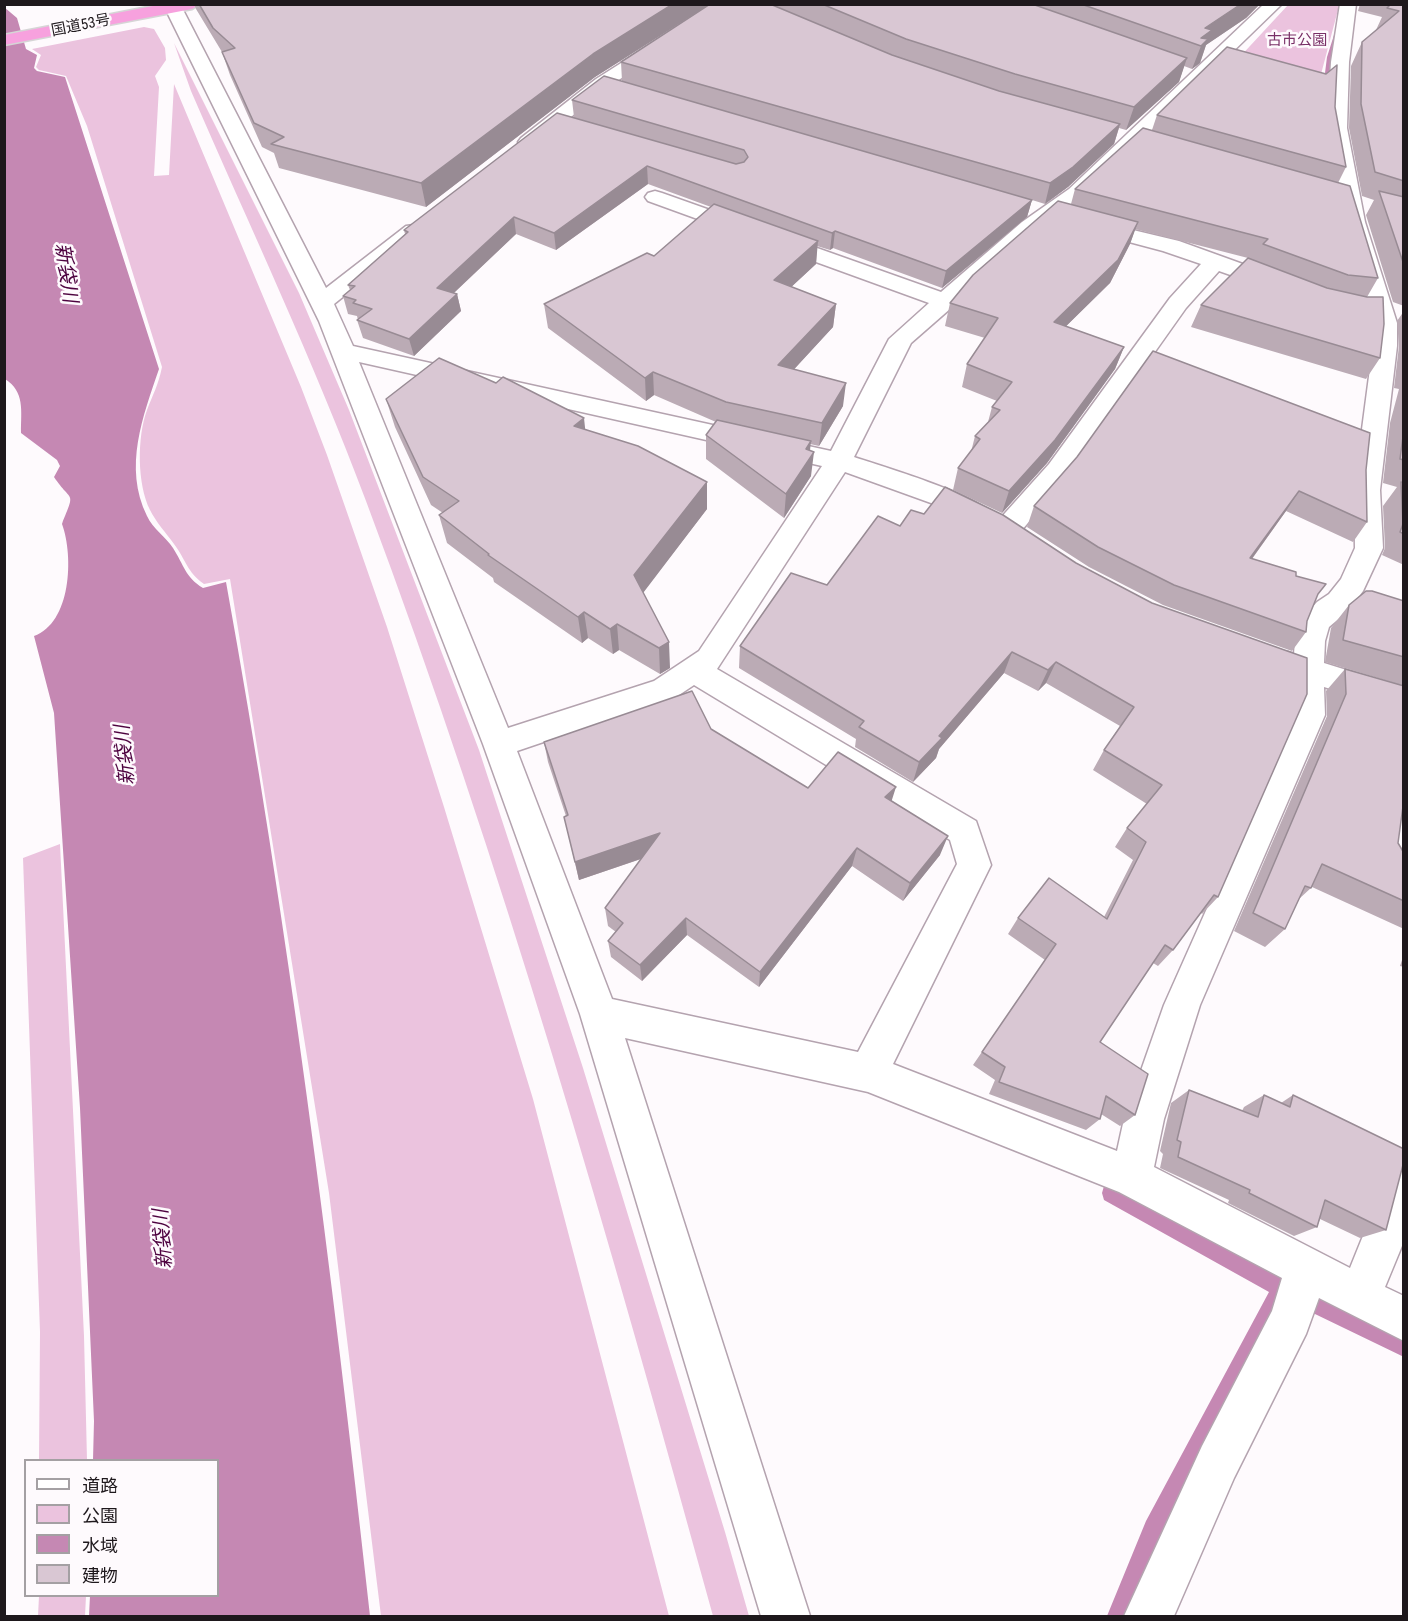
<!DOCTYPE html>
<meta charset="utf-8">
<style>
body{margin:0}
#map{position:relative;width:1408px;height:1621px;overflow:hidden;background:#fefafd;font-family:"Roboto Condensed","Noto Sans JP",sans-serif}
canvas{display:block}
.frame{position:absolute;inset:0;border:6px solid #1e181c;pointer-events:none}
.legend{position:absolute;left:24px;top:1459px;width:195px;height:138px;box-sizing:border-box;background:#fefafd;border:2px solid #a4a0a3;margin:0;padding:8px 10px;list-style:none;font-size:18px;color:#1e181c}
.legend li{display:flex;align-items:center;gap:12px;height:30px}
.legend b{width:30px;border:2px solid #a4a0a3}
</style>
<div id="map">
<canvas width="1408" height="1621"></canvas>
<div class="frame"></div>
<ul class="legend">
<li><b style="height:8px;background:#fff"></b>道路</li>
<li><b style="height:16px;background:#ebc3de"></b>公園</li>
<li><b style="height:16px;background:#c588b3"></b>水域</li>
<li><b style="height:16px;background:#d9c7d3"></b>建物</li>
</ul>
</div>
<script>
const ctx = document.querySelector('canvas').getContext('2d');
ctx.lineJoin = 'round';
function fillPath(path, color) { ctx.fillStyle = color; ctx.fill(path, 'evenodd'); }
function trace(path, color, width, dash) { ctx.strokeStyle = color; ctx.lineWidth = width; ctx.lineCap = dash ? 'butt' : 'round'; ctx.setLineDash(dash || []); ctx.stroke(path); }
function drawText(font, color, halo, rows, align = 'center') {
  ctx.font = font + ' "Roboto Condensed","Noto Sans JP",sans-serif'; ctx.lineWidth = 5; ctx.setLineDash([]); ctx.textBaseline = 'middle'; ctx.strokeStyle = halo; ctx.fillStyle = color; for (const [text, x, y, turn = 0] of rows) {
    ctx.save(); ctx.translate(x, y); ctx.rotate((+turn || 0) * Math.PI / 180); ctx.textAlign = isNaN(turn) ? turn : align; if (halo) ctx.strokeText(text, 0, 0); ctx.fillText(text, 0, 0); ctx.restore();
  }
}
fillPath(new Path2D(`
 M1288,5L1339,6L1320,78L1237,60Z
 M144,27L154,29L165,48L166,60L155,76L159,87L154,176L169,175L174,84L301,387L327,455L387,627L444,807L533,1099L669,1616H381L329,1193L230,579L204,584C187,572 186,560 174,544C166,533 156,522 150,510C137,484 137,437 147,410C153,394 158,386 162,367L87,126L66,76L39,70L36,67L41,55L32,49Z
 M174,43L299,293L349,410L479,750L583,1068L725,1532L749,1616H713C610,1241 503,866 366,501C314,362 250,227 191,91Z
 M60,844L84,1336L87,1460H39L40,1332L23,858Z
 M39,1596H86L85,1616H38Z`), '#ebc3de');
fillPath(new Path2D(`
 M4,7L17,18L26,49L37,55L34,68L37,71L65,77L159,369C143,416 123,467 147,516C153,529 166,537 173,548C184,565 185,577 203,588L226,582C288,924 332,1270 370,1616H89L90,1596H218V1460H93L94,1421L80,1108L54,713L34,636C71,623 74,557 62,524C76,489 72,504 54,477L60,466L57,460L21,433C21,410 25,392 5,379Z`), '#c588b3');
fillPath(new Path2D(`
 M1338,33L1342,35L1335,57L1332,81L1328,83L1324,81L1327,57L1334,35Z
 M1111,1184L1289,1281L1404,1336V1357L1286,1300L1162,1536L1129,1616H1107L1146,1521L1269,1292L1104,1200L1102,1193L1104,1186Z`), '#c588b3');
const minor = new Path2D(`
 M163,4H180L326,288L406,226L414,225L422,226L425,231L334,304L353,346L831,451L889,339L929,303L648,201L645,197L648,193L655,191L662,193L941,292L1022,222L1069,189L1264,4H1282L1083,197L1038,232L911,343L854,457C881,466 979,495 992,515L988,522L978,524L968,522L931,503L845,472L717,669L976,821L991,865L893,1064L1117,1151L1124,1119L1164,1005L1293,715V677L1277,672L1273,664L1277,656L1288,652L1294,654L1295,641L1306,614L1317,602L1329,594L1341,579L1355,548L1354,490L1373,346V323L1343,222L1327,128L1331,62L1340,4H1356L1349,62L1347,128L1365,222L1397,323V346L1380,490L1383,548L1363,591L1349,610L1329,627L1325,641L1324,663L1404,688V712L1324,687L1325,715L1200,1005L1164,1119L1154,1167L1350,1268L1390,1169L1404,1163V1241L1385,1287L1404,1296V1341L1319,1298L1306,1334L1234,1478L1174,1616H1124L1202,1446L1272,1311L1282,1278L1119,1192L868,1092L625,1038L810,1616H761L580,1014L483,744L319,321ZM359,362L822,466L699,651L654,681L508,728ZM694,685L950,840L957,864L858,1052L612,999L517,751L676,697Z
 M714,4H734L608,87L535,146H521L518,142L521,138L596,79Z
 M1091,220L1179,241L1287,280L1290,285L1287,290L1279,292L1219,271L1186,308L1067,476L1017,536L1007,539L997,536L993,529L997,522L1049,464L1170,298L1201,264L1163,251L1084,230L1080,226L1084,222Z`);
const highway = new Path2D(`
 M163,4H200L192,9L4,45V35Z`);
trace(minor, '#b4a3af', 3);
trace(highway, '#d6d5d6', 3);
fillPath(minor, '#fff');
fillPath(highway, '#f7a1de');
fillPath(new Path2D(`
 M194,4H710L595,77L426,207L279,168L274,153L262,147L230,75L222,52L196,9Z
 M710,4H1260L1246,18L1206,45L1200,63L1192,69L1184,66L1179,82L1126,130L1119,128L1114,144L1068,187L1045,204L1032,200L1027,217L942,288L833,248L830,250L817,246L816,264L791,287L836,304L833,327L794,369L843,406L819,446L810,444V450L811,476L784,518L706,459V435L716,422L654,395L646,401L548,328L544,304L654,256L711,207L648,184L556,250L516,234L454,293L457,294L461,311L414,356L363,338L357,320H358L357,316L348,314L343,296L350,290L348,285L405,234L404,230L574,117L572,100L622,81L621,62Z
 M1360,4H1404V306L1393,302L1366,215L1374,200L1362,196L1349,128L1351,66L1362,42L1376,30L1382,17L1358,11Z
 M1335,107L1346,167L1338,183L1378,278L1367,297L1380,358L1366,379L1191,327L1201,305L1248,258L1135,229L1130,244L1110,283L1066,326L1124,347L1115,369L1047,463L1002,513L953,490L958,468L971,452L975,436L988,422L992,407L997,401L962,387L967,364L985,338L945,326L950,303L1071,204L1075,189L1152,130L1157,115Z
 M1404,311V565L1382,555L1385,548L1383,506L1397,487L1383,483L1390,423L1399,389L1394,388L1399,346L1397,321Z
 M386,399L585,429L707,482V509L643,592L670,668L660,674L619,650L613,654L588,638L582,643L494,582L493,578L447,543L439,515L443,513L431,505L395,427Z
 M1077,457L1366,470L1367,522L1353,542L1286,511L1252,559L1296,576L1316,599L1307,621L1306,632L1292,651L1163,605L1089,567L1027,527L1034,506Z
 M900,526L1076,563L1218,897L1202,914L1201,913L1173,950L1158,966L1153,963L1100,1042L1135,1115L1120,1126L1101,1114L1100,1119L1086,1130L989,1094L995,1080L973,1065L1045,960L1008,934L1018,918L1104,917L1133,860L1115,847L1127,828L1147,804L1093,770L1104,750L1120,726L1046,683L1038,691L1004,673L939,749L936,758L913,782L855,747L856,739L739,668L740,646L827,585Z
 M1404,601V686L1325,662L1331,628L1349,605Z
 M1345,669L1398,843L1404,853V929L1312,887L1299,899L1285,929L1265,947L1234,931L1327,716L1326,691Z
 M711,729L808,788L891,801L940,855L903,901L852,866L759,987L687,935L642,981L611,957L608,941L616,932L608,926L605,908L641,859L579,880L564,817L566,816L548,762L544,742Z
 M1404,954V967L1400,966Z
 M1189,1090L1242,1111L1244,1107L1264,1095L1281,1103L1293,1095L1386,1230L1360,1238L1320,1219L1317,1227L1294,1236L1228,1203L1229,1200L1160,1168L1163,1154L1160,1151L1171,1103Z`), '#bbabb5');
fillPath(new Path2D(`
 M673,4H710L595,77L426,207L421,183L593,54Z
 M1241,4H1260L1246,18L1206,45L1200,63L1192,69L1201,46L1198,45L1205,28Z
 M1187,58L1179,82L1126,130L1134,107Z
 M1120,124L1114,144L1068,187L1045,204L1050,183Z
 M647,166L648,184L556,250L554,233Z
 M1032,200L1027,217L942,288L946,271Z
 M514,217L516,234L441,305L437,288Z
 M1138,222L1130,244L1110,283L1047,345L1054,322Z
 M835,231L833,248L830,250L832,233Z
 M818,241L816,264L773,304L774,280Z
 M457,294L461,311L414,356L409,339Z
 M836,304L833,327L776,389L778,365Z
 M1124,347L1115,369L1047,463L1002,513L1009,491Z
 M653,372L654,395L646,401L645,378Z
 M846,383L843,406L819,446L822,423Z
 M584,418L587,446L574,426Z
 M811,441L809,460L814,452L811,476L784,518L786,494L806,449Z
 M707,482V509L637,601L634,575Z
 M1299,491L1286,511L1238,578L1250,558Z
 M584,612L588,638L582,643L578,617Z
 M617,624L619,650L613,654L610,629Z
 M669,642L670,668L660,674L659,648Z
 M1012,652L1004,673L939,749L936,758L913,782L919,762L939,736Z
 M1056,662L1046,683L1038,691L1048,670Z
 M896,787L890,806L885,797Z
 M660,833L661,852L579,880L575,862Z
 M948,836L940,855L903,901L910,883Z
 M857,848L852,866L759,987L760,972Z
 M686,918L687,935L642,981L640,965Z`), '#988b94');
const building = new Path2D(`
 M199,4H673L593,54L421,183L271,144L284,137L254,123L222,52L235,48L213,28Z
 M710,4H770L892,55L999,91L1120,124L1073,167L1050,183L621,62Z
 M822,4H1032L1187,58L1134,107L1015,74L906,39Z
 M1081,4H1241L1205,28L1212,30L1201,38L1208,39L1201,46Z
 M1391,4H1404V181L1375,172L1361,104L1362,42L1399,11L1387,8Z
 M1227,47L1326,74L1337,65L1335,107L1346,167L1157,115Z
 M604,76L1032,200L946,271L835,231L832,233L647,166L554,233L514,217L437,288L457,294L409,339L357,320L372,309L353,303L356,300L343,296L355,286L348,285L408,232L404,230L557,113L736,164L744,162L748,157L744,150L572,100Z
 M1143,128L1350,186L1378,278L1348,275L1263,244L1268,239L1075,189Z
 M1379,191L1404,197V265Z
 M1058,201L1138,222L1118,260L1054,322L1124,347L1055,440L1009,491L958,468L980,439L975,436L1000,410L992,407L1012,382L967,364L998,318L950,303L973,275Z
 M714,204L818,241L774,280L836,304L778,365L846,383L822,423L726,402L653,372L645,378L544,304L647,253L654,256Z
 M1248,258L1327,288L1367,297H1383L1384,324L1380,358L1201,305Z
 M1153,351L1370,433L1366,470L1367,522L1299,491L1250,558L1296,572V576L1326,584L1318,594L1307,621L1306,632L1174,585L1098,547L1034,506L1077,457Z
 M439,358L496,383L503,377L584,418L574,426L638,446L707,482L634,575L669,642L659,648L617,624L610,629L584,612L578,617L488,555L489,554L439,515L459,501L423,477L386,399Z
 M717,420L811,441L806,449L814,452L786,494L706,435Z
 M1404,429V460L1400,459Z
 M1401,482L1404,483V534L1400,532L1403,524Z
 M945,487L1003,515L1076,563L1152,603L1307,658V694L1218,897L1214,895L1173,950L1165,945L1100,1042L1148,1074L1135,1115L1106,1096L1100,1119L999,1082L1005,1067L982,1052L1056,944L1018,918L1049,878L1107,919L1146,842L1127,828L1162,785L1104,750L1134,707L1056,662L1048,670L1012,652L939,736L942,738L919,762L859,727L864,721L740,646L791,573L827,585L878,516L900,526L911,510L924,514Z
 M1366,591H1372L1404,601V657L1343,640L1349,605Z
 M1345,669L1404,686V799L1398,843L1404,853V901L1322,864L1311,888L1305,886L1285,929L1253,913L1346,694Z
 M692,691L711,729L808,788L838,752L896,787L885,797L948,836L910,883L857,848L760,972L686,918L640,965L608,941L623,923L605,908L660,833L575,862L564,817L568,815L544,742Z
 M1189,1090L1258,1117L1264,1095L1290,1107L1293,1095L1404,1149V1161L1386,1230L1325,1200L1317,1227L1249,1193L1250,1190L1178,1157L1181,1142L1177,1140Z`);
fillPath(building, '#d9c7d3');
trace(building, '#988b94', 1.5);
drawText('15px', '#1e181c', '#fefafd', [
 ["国道53号",81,26,-11]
]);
drawText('15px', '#793067', '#fefafd', [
 ["古市公園",1297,41]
]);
drawText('italic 20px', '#4e0340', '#fefafd', [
 ["新袋川",65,273,82],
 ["新袋川",126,755,-95],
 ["新袋川",164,1239,-94]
]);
</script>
